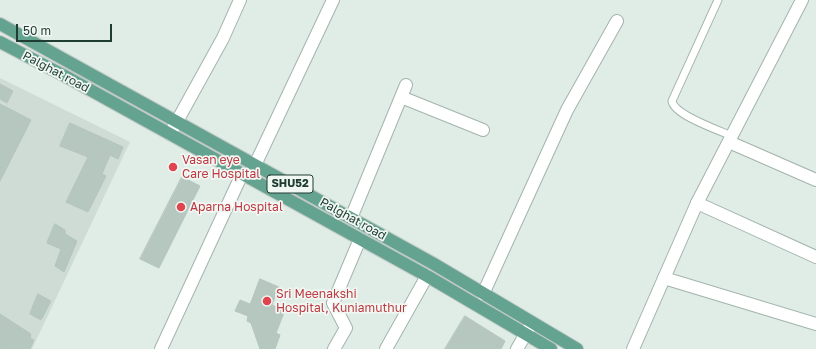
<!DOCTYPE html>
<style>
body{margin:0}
#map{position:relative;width:816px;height:349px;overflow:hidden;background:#e0ece6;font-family:"Golos Text",sans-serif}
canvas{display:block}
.scale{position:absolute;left:16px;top:24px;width:96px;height:18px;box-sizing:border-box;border:2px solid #203d34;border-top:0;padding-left:5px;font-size:12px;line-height:14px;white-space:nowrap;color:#203d34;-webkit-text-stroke:3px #f1f8f4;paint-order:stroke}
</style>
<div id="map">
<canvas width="816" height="349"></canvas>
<div class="scale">50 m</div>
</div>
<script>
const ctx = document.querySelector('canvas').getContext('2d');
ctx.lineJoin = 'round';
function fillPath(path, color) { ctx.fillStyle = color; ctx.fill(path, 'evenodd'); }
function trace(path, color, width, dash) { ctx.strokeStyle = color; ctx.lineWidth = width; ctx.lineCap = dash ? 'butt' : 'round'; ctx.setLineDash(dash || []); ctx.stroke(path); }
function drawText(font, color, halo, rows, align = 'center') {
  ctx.font = font + ' "Golos Text",sans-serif'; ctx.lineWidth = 3.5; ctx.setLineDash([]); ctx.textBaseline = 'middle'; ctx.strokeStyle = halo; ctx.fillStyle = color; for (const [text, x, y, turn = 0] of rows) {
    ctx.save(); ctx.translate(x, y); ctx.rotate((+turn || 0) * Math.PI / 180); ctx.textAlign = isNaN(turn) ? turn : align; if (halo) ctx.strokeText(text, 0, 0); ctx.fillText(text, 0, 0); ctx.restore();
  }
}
fillPath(new Path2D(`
 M0,78L130,142L32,349H0Z`), '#cfdcd5');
const building = new Path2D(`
 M0,84L13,91L7,103L0,99Z
 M0,104L31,120L0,181Z
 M70,123L123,147L118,159L110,155L102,174L106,176L88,212L66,202L88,157L60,146Z
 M182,177L200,186L159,268L140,259Z
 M55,224L65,230V234L77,241L64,272L55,266L61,249L47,243Z
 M260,279L279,287L272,305L285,310L276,333L280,335L275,349H260L251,323L247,321L248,316L235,311L240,300L250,304Z
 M38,294L51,301L41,320L30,314Z
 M0,314L31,334L30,338L34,340L30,349H0Z
 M465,316L505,341L501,349H445Z`);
fillPath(building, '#b6c7bf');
trace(building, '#b3c6bd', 1);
const service = new Path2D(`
 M718,0L672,101C674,115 718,130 732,136`);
const minor = new Path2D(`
 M401,97L483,130
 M170,134L223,38L240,0
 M729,142L816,180
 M255,165L333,0
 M697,203L816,257
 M351,218L406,85
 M664,278L816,324
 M483,294L567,110L617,21
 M161,349L242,174
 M334,349L346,328L333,303L360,239
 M386,349L427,276
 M517,349L532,323`);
const tertiary = new Path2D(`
 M633,349L697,203L802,0`);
const primary = new Path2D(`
 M0,24L434,264L577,349
 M0,42L65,76L427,276L551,349`);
trace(service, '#a3b4ad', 9);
trace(minor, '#a3b4ad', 14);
trace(tertiary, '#a3b4ad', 14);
trace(primary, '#c1c9c6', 14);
trace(service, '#fff', 7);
trace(minor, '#fff', 12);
trace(tertiary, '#fff', 12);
trace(primary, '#63a38f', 12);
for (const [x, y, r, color] of [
 [173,167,5,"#e0444e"],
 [181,207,5,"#e0444e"],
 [267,301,5,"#e0444e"]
]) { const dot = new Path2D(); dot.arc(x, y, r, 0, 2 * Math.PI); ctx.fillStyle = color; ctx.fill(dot); trace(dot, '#f1f8f4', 1.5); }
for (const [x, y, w] of [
 [290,184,46]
]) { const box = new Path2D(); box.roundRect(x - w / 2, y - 9, w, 18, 3); ctx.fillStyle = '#f1f8f4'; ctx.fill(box); trace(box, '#203d34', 1); }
drawText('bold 11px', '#203d34', null, [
 ["SHU52",290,184]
]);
drawText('12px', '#203d34', '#f1f8f4', [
 ["Palghat road",56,72,28],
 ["Palghat road",353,219,29]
]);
drawText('12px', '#be3a42', '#f1f8f4', [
 ["Vasan eye",182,160],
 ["Care Hospital",182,174],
 ["Aparna Hospital",190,207],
 ["Sri Meenakshi",276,294],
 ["Hospital, Kuniamuthur",276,308]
], 'left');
</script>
